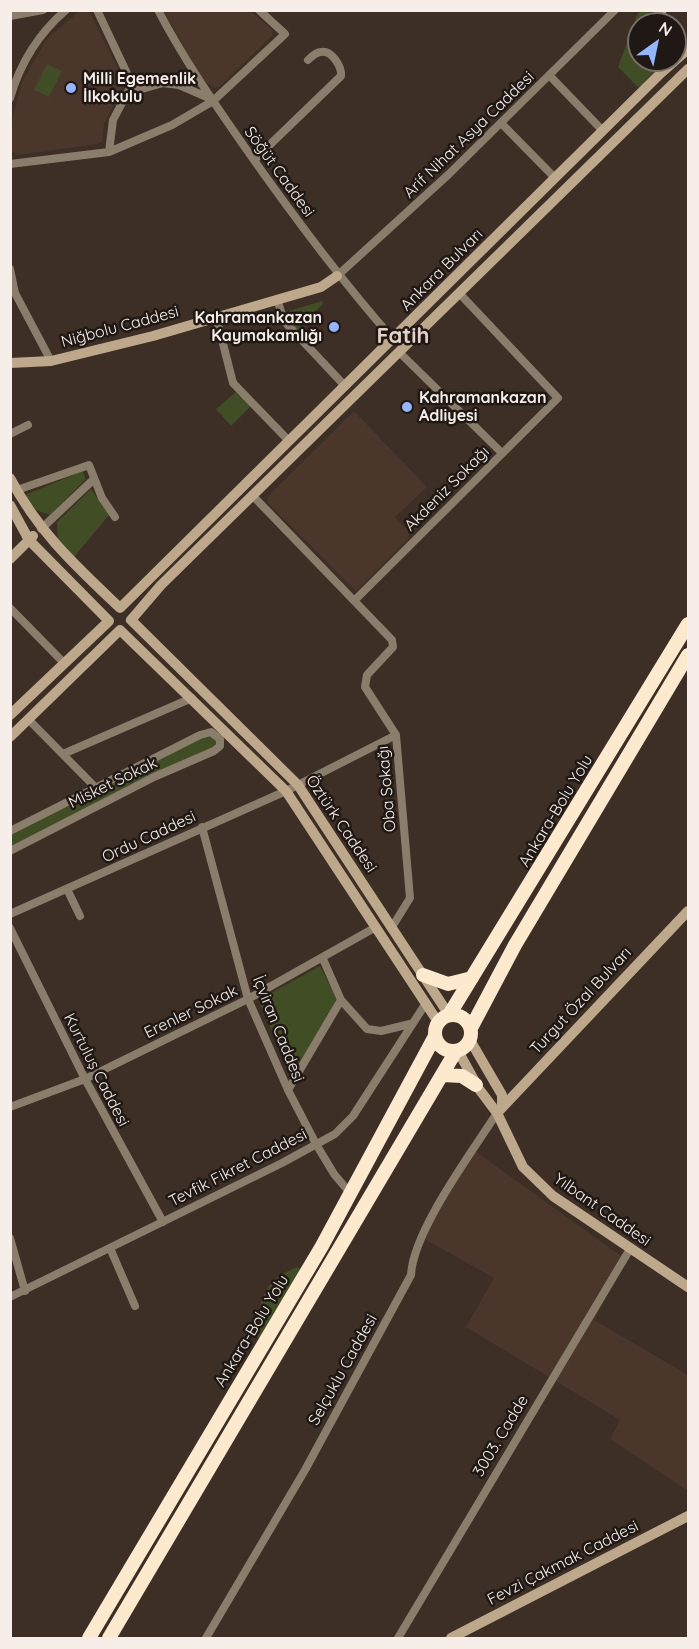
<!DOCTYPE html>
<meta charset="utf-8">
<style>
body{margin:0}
#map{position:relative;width:699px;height:1649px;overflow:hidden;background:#3d2e26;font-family:Quicksand,sans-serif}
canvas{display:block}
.frame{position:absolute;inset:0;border:12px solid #f8eee9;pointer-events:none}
.north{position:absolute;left:627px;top:12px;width:60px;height:60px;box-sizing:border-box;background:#1f1814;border:2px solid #766e69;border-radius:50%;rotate:33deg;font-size:16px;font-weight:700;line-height:24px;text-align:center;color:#f8eee9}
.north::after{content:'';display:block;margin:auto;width:21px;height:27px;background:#95b6fd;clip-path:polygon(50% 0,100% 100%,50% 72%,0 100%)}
</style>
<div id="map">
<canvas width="699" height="1649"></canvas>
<div class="frame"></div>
<div class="north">N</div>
</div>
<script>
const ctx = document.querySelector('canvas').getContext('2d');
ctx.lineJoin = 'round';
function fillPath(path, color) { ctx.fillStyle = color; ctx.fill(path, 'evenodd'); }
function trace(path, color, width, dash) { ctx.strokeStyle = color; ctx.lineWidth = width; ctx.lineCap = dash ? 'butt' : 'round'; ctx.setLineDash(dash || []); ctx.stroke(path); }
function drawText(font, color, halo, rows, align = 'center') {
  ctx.font = font + ' Quicksand,sans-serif'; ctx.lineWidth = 5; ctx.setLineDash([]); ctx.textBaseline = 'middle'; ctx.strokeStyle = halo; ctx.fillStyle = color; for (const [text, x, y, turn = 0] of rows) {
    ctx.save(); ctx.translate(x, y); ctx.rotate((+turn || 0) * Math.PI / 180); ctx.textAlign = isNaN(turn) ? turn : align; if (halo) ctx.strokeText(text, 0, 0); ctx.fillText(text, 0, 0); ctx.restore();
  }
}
fillPath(new Path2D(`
 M79,11H89L125,83L104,124L102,141L98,144L17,155L11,151L13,115L22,82L47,39Z
 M164,11H250L271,28L273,35L219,87L215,88L202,80Z
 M354,411L427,487L395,517L408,531L409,538L356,591L268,503V496Z
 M475,1151L625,1259L594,1320L688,1375V1491L610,1439L620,1420L466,1327L494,1278L421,1237Z`), '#4b362b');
fillPath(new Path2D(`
 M643,11H648L656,24H639V60H665L639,88L618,67L638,13Z
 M47,64L62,71L49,97L34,90Z
 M322,301L323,304L300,326L307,334L304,337L288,320L289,311Z
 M236,392L251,406L231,426L216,409Z
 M85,470L83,473L86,479L50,515L33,509L25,495Z
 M91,489L109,515L74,557L58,543L57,522Z
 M209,734L214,736L217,742L212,749L11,848V833Z
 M320,966L336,998L335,1004L292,1075L258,1000Z
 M297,1267L301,1269L260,1338L257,1337C258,1301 262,1281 297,1267Z`), '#414d25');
trace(new Path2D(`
 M97,10L132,84
 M158,10C183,58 214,103 244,146C291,213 339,278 393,339
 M10,16L43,10
 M550,76L603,131
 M132,84L142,89L163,83L179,85L209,98
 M10,98C20,64 39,33 66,10
 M502,124L555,178
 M109,152L113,120L132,84
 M254,160L341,76C342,67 332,50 321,52C316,52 311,57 308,60
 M10,164L109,152L172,125L213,101L285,34L259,10
 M10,269L15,293L51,361
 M337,276L449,174L615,10
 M277,299L284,321L345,386
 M216,316L233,383L289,441
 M400,353L502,453
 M10,434L28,425
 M17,490L89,465L102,498L115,517
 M253,496L392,640L393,647L367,675L365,687L396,735L410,898L392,927
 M41,529L94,479
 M355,600L558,398L460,294
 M10,608L64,663
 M29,720L95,787
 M63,754L192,698
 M202,827L248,999L288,1090L316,1144L334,1174L350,1193
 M10,831L200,735L211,732L220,739V746L214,751L154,777L10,851
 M67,889L80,916
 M10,914L286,791L396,735
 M10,928L85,1079L163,1222
 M323,959L341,1000L367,1029L381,1031L410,1024
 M288,1090L341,1000
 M10,1107L85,1079L248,999L376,927
 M10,1238L25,1291
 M110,1248L135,1306
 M10,1297L282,1163L335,1134L353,1116L426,1003
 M206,1638L305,1470L411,1275C413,1231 472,1152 497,1113
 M398,1638L630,1249`), '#8b7d6b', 8);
trace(new Path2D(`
 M659,10L666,24
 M675,40L682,54
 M10,363L51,361L153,336L321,287L337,276
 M10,478C39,533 76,566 120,608L661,73L688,49
 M10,505L29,540L109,621L10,715
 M10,559L33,536
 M10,737L120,630L286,791L438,1022
 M449,1015L298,785L131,620L161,585L688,69
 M470,1040L502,1095V1107
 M458,1051L479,1089L497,1113L523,1167L553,1196L688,1287
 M497,1113L688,911
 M451,1638L688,1516`), '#bda88b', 10);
trace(new Path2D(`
 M423,975L448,984L472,978
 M435 1033a18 18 0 1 1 36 0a18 18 0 1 1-36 0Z
 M449,1015L688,624
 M471,1028L515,945L688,655
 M442,1075L462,1076L476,1085
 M89,1638L322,1246L435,1036
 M109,1638L456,1051`), '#fde9ce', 14);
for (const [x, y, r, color] of [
 [71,88,6,"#95b6fd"],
 [334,327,6,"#95b6fd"],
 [407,407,6,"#95b6fd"]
]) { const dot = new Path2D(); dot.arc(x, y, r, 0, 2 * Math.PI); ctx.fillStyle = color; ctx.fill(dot); trace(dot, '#1f1814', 2); }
drawText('bold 16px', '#f8eee9', '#1f1814', [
 ["Milli Egemenlik",83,79],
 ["İlkokulu",83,97],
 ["Kahramankazan",322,318,"right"],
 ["Kaymakamlığı",322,336,"right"],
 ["Kahramankazan",419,398],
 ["Adliyesi",419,416]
], 'left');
drawText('16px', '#f8eee9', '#1f1814', [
 ["Arif Nihat Asya Caddesi",469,135,-44],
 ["Söğüt Caddesi",279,172,54],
 ["Ankara Bulvarı",442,270,-45],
 ["Niğbolu Caddesi",120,327,-15],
 ["Akdeniz Sokağı",447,489,-45],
 ["Misket Sokak",113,783,-26],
 ["Oba Sokağı",387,789,-95],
 ["Ankara-Bolu Yolu",556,811,-59],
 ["Öztürk Caddesi",341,824,56],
 ["Ordu Caddesi",149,837,-25],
 ["Turgut Özal Bulvarı",581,1001,-47],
 ["Erenler Sokak",191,1012,-26],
 ["İçviran Caddesi",278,1029,68],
 ["Kurtuluş Caddesi",96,1070,63],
 ["Tevfik Fikret Caddesi",238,1168,-27],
 ["Yılbant Caddesi",602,1210,35],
 ["Ankara-Bolu Yolu",252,1331,-59],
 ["Selçuklu Caddesi",343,1370,-61],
 ["3003. Cadde",501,1436,-59],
 ["Fevzi Çakmak Caddesi",563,1563,-27]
]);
drawText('bold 22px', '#e4d1c7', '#1f1814', [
 ["Fatih",403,336]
]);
</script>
